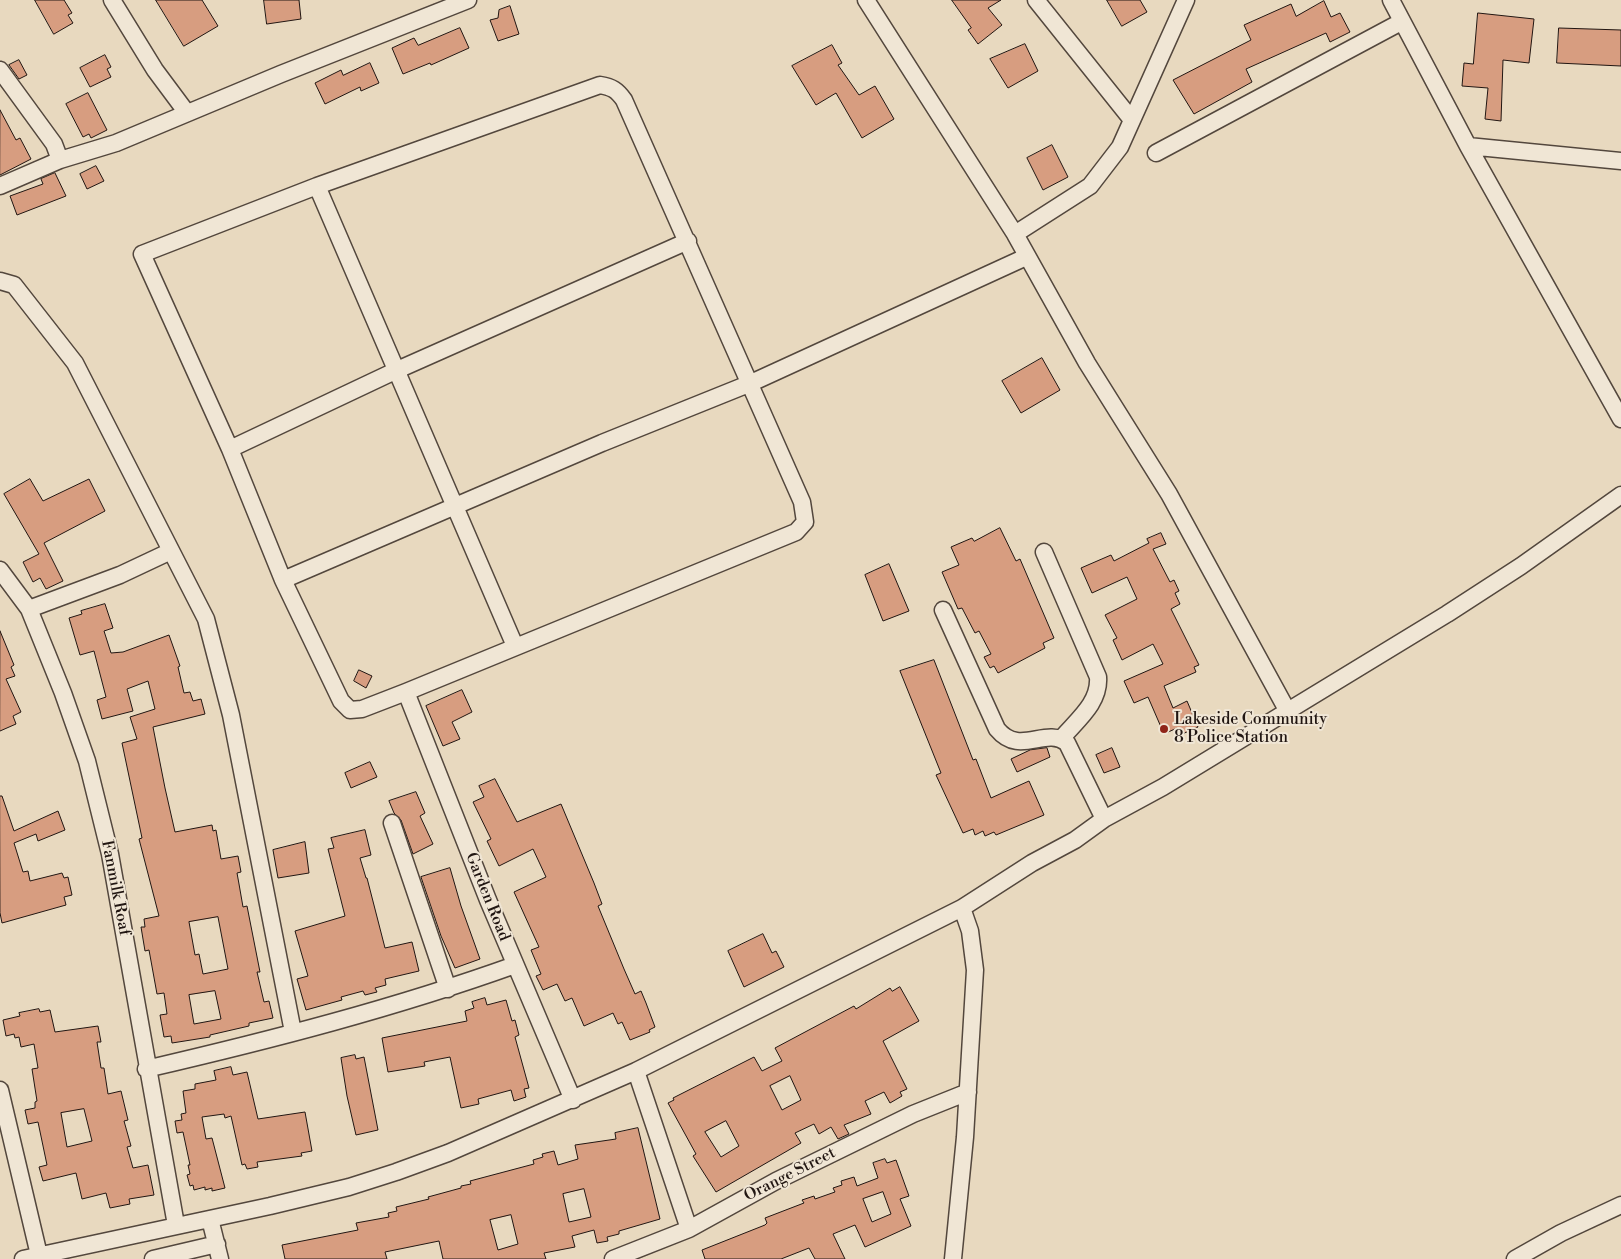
<!DOCTYPE html>
<style>
body{margin:0}
canvas{display:block;background:#e8d9bf}
</style>
<canvas width="1621" height="1259"></canvas>
<script>
const ctx = document.querySelector('canvas').getContext('2d');
ctx.lineJoin = 'round';
function fillPath(path, color) { ctx.fillStyle = color; ctx.fill(path, 'evenodd'); }
function trace(path, color, width, dash) { ctx.strokeStyle = color; ctx.lineWidth = width; ctx.lineCap = dash ? 'butt' : 'round'; ctx.setLineDash(dash || []); ctx.stroke(path); }
function drawText(font, color, halo, rows, align = 'center') {
  ctx.font = font + ' "Libre Bodoni",serif'; ctx.lineWidth = 4; ctx.setLineDash([]); ctx.textBaseline = 'middle'; ctx.strokeStyle = halo; ctx.fillStyle = color; for (const [text, x, y, turn = 0] of rows) {
    ctx.save(); ctx.translate(x, y); ctx.rotate((+turn || 0) * Math.PI / 180); ctx.textAlign = isNaN(turn) ? turn : align; if (halo) ctx.strokeText(text, 0, 0); ctx.fillText(text, 0, 0); ctx.restore();
  }
}
const building = new Path2D(`
 M35,0H64L72,13L68,15L73,23L54,34Z
 M156,0H202L218,26L184,46Z
 M264,0H299L301,19L267,24Z
 M952,0H1001L988,8L1002,25L978,44L968,30L971,28Z
 M1107,0H1140L1147,12L1122,26Z
 M1324,1L1331,17L1340,13L1350,32L1330,42L1326,33L1246,69L1252,82L1194,114L1173,80L1251,40L1244,25L1291,4L1296,16Z
 M510,6L519,34L498,41L490,20L498,18L499,10Z
 M1478,13L1534,19L1529,63L1503,60L1501,121L1485,119L1488,88L1462,86L1464,63L1473,64Z
 M460,28L469,48L431,65L430,63L403,74L392,48L414,38L418,45Z
 M1559,28L1621,30V66L1557,63Z
 M1025,44L1038,71L1008,88L990,59Z
 M832,45L842,63L838,65L859,95L875,86L894,119L862,138L836,93L816,105L792,66Z
 M105,55L111,67L107,69L111,77L90,87L80,68Z
 M19,60L27,75L19,79L9,65Z
 M370,63L379,83L361,91L360,87L325,104L315,83L341,70L343,75Z
 M88,93L107,130L91,138L89,134L83,137L66,104Z
 M0,110L16,140L20,138L31,159L0,175Z
 M1052,145L1068,177L1043,190L1027,158Z
 M96,166L104,181L87,189L80,174Z
 M55,173L66,196L17,215L10,196L43,184L41,179Z
 M1042,358L1060,390L1021,413L1002,381Z
 M30,479L43,501L89,479L105,511L44,543L63,581L46,589L40,578L33,582L23,562L39,554L4,494Z
 M1000,528L1016,561L1020,559L1054,638L1043,643L1045,648L998,673L994,666L990,668L984,657L991,654L979,631L975,633L962,608L958,609L942,572L959,565L951,547L972,538L974,541Z
 M1161,533L1166,544L1153,549L1170,582L1174,580L1179,591L1175,593L1180,604L1171,609L1199,665L1194,667L1196,672L1164,686L1173,708L1187,701L1198,727L1180,735L1177,728L1164,734L1148,697L1134,703L1124,681L1163,664L1153,644L1122,660L1113,640L1117,638L1105,615L1137,599L1127,577L1092,593L1081,568L1111,555L1114,561L1149,543L1147,539Z
 M889,564L909,611L883,621L865,575Z
 M105,604L113,628L104,631L111,653L123,652L169,635L180,666L178,667L184,693L190,692L193,701L201,699L205,714L153,727L165,788L175,832L212,825L213,831L216,830L221,859L238,856L241,872L237,873L239,884L243,907L247,906L260,972H257L264,1002L269,1001L273,1018L249,1023V1026L210,1035V1037L172,1043L171,1036L164,1037L160,1015L167,1014L164,993L157,994L149,950L145,951L141,927H145L144,919L159,916L139,839L142,838L122,743L137,739L130,717L155,709L148,681L127,689L133,711L102,719L97,700L106,697L94,651L80,655L69,618L82,614L81,611ZM218,917L228,969L203,974L199,954L195,955L189,922ZM215,991L221,1019L194,1024L189,995Z
 M0,631L14,665L11,667L15,676L6,679L21,712L13,716L16,724L0,731Z
 M934,660L973,760L976,759L991,798L1029,781L1044,815L996,835L994,832L985,836L983,831L975,835L973,829L963,833L936,775L941,773L900,671Z
 M359,670L372,676L366,688L354,681Z
 M462,690L472,712L452,722L460,739L443,746L426,706Z
 M1047,748L1050,757L1017,772L1011,759L1030,750Z
 M1112,748L1120,767L1104,773L1096,755Z
 M370,762L377,777L351,788L345,773Z
 M495,779L517,822L561,804L594,883L602,904L598,906L624,969L635,994L641,991L646,1003L655,1027L649,1030L650,1032L630,1040L622,1022L618,1024L613,1013L584,1026L572,998L565,1001L557,984L543,990L536,976L541,974L531,950L539,947L514,892L546,877L533,849L499,866L487,841L491,839L473,802L484,797L479,786Z
 M416,792L425,813L420,816L433,844L413,854L401,820L394,813L389,801Z
 M0,796H2L14,831L58,811L65,830L38,841L36,834L14,843L23,872L28,871L30,881L62,873L64,878L68,877L72,895L64,897L66,905L2,923L0,913Z
 M365,830L371,855L360,858L366,878H367L385,948L412,942L419,971L385,979L386,985L375,988L377,992L365,995L363,991L341,997L342,1000L306,1010L297,979L308,976L295,931L345,916L328,849L334,848L331,838Z
 M305,842L309,873L278,878L273,850Z
 M450,868L461,906L480,959L455,968L441,936L421,877Z
 M763,934L772,953L776,951L784,967L744,987L728,951Z
 M900,987L919,1021L883,1041L907,1089L900,1092L902,1096L890,1103L884,1092L865,1101L871,1114L844,1125L849,1134L838,1139L831,1127L819,1134L814,1124L795,1133L801,1143L716,1192L693,1156L696,1154L668,1103L674,1100L673,1098L754,1057L762,1071L782,1061L775,1048L854,1006L856,1009L890,988L892,991ZM790,1076L801,1100L782,1110L770,1086ZM726,1121L739,1146L721,1157L705,1132Z
 M485,998L487,1005L506,1000L512,1021L515,1020L519,1035L515,1037L529,1088L524,1089L526,1097L514,1101L511,1090L478,1099L479,1104L461,1108L450,1057L424,1062L425,1066L388,1072L382,1038L467,1021L465,1011L474,1008L472,1002Z
 M39,1009L40,1012L50,1010L55,1032L98,1026L101,1042H97L101,1068H104L108,1094L121,1091L128,1120L124,1121L131,1146L127,1147L133,1168L148,1165L154,1195L129,1199L130,1204L110,1208L106,1193L82,1199L76,1173L43,1181L39,1167L47,1165L38,1122L28,1124L25,1110L35,1108V1102L37,1101L32,1069L38,1068L34,1044L21,1047L19,1037L15,1038L14,1034L6,1036L3,1020L20,1016L19,1013ZM84,1109L92,1141L67,1147L61,1113Z
 M355,1055L356,1059L364,1057L378,1130L356,1135L347,1096L341,1058Z
 M231,1067L233,1075L247,1072L258,1119L305,1112L312,1151L301,1153L302,1156L257,1162L258,1167L247,1169L245,1164L242,1165L231,1116L225,1118L224,1114L202,1117L206,1139L212,1138L225,1188L212,1191V1188L205,1190V1187L194,1190L193,1185L190,1186L187,1175L190,1174L188,1165H190L183,1132L177,1133L175,1121L182,1120L181,1114L186,1113L183,1091L195,1089V1084L216,1080L214,1071Z
 M638,1128L660,1219L619,1231V1234L607,1237L608,1241L597,1243L594,1230L572,1236L575,1247L544,1253L546,1259H443L439,1241L385,1252L387,1259H285L282,1245L358,1230L356,1223L389,1217L388,1213L397,1211L396,1207L429,1199L428,1197L461,1188V1186L471,1184L470,1181L534,1164L533,1160L543,1157L542,1154L554,1151L558,1165L578,1159L575,1145L616,1139L615,1133ZM584,1189L591,1217L569,1222L563,1194ZM511,1215L518,1244L498,1250L490,1220Z
 M885,1159L887,1163L896,1160L909,1196L900,1199L911,1226L865,1247L855,1225L833,1234L845,1259H815L809,1248L781,1259H705L702,1250L765,1225L767,1223L765,1218L804,1203L802,1200L814,1196L815,1199L835,1192L833,1188L842,1185L841,1181L854,1177L857,1186L878,1178L873,1163ZM883,1192L891,1214L872,1222L863,1199Z`);
fillPath(building, '#d79d80');
trace(building, '#211612', 1);
const minor = new Path2D(`
 M112,0L155,70L187,113
 M866,0L1015,234L1087,363L1169,494L1287,710
 M1036,0L1132,120
 M1391,0L1468,146L1621,419
 M0,70L54,144L60,160
 M600,85C612,87 617,90 624,100L802,502L805,522L796,532L406,692L362,709L350,710L341,701L283,580L230,449L142,254L317,186Z
 M1468,146L1621,161
 M1156,153L1401,22
 M0,186L60,160L116,143L281,74L468,0
 M317,186L515,646
 M1015,234L1090,186L1120,147L1186,0
 M0,281L14,285L75,363L206,619L231,715L293,1032
 M230,449L395,371L688,241
 M1044,552L1098,677C1100,703 1077,720 1061,739
 M0,570L29,609L63,693L87,761L110,854L176,1225
 M283,580L602,443L751,383L1026,257
 M29,609L120,575L171,551
 M943,610L997,729C1020,757 1045,726 1067,743L1104,819
 M406,692L488,900L573,1100
 M392,823L448,989
 M146,1069C271,1040 395,1008 515,965
 M636,1071L689,1229
 M0,1090L39,1255
 M210,1219L220,1259
 M23,1259L270,1206L349,1187L396,1172L448,1153L636,1071L962,908L1032,863L1075,840L1104,819L1163,787L1447,614L1521,566L1621,495
 M153,1259L217,1244
 M613,1259L689,1229L776,1181L913,1114L968,1092
 M953,1259L965,1137L975,970L970,931L962,908
 M1515,1259L1561,1233L1621,1205`);
trace(minor, '#53473d', 19);
trace(minor, '#f0e6d5', 16);
for (const [x, y, r, color] of [
 [1164,729,5,"#8f2418"]
]) { const dot = new Path2D(); dot.arc(x, y, r, 0, 2 * Math.PI); ctx.fillStyle = color; ctx.fill(dot); trace(dot, '#f0e6d5', 2); }
drawText('16px', '#211612', '#f0e6d5', [
 ["Lakeside Community",1174,720],
 ["8 Police Station",1174,738]
], 'left');
drawText('16px', '#211612', '#f0e6d5', [
 ["Fanmilk Roaf",115,888,79],
 ["Garden Road",487,897,68],
 ["Orange Street",790,1175,-27]
]);
</script>
